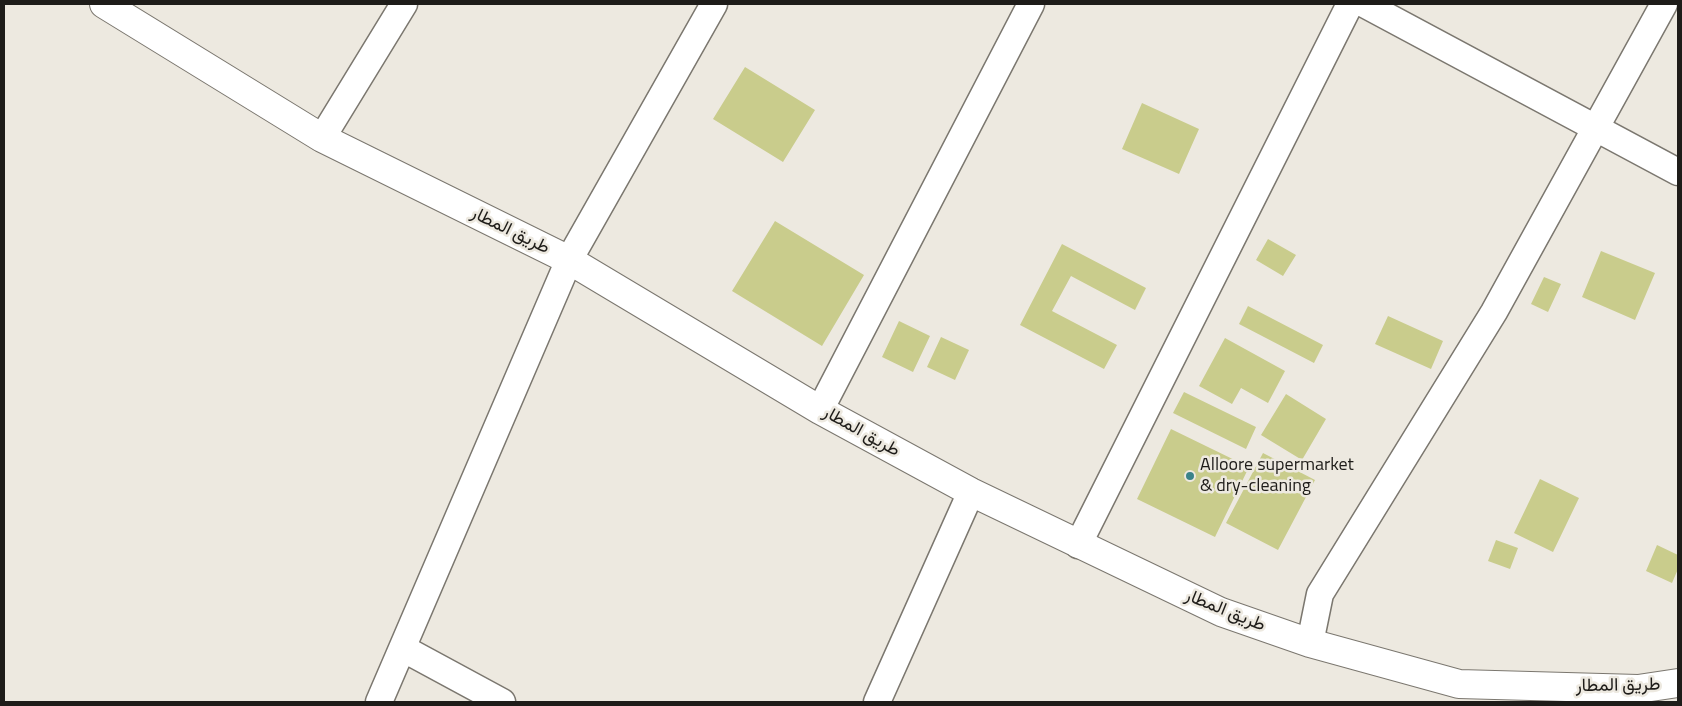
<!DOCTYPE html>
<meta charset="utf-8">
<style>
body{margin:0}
#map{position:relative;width:1682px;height:706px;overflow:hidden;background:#ede9e0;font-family:"Titillium Web",sans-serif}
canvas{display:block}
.frame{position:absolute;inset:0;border:5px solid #1e1c19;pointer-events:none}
</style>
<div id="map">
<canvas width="1682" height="706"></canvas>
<div class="frame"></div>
</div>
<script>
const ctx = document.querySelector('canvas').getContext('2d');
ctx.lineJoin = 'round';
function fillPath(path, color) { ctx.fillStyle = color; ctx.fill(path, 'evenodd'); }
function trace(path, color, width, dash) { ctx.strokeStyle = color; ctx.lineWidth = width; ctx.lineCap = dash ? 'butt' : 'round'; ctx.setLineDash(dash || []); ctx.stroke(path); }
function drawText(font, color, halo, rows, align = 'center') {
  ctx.font = font + ' "Titillium Web",Vazirmatn,sans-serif'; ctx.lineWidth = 5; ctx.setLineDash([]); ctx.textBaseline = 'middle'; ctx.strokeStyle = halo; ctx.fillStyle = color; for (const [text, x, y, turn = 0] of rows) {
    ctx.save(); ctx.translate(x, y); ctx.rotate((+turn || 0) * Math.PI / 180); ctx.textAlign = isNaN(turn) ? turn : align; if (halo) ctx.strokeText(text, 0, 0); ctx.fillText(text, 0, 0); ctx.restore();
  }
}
fillPath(new Path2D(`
 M745,67L815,110L783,162L713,119Z
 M1142,103L1199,129L1179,174L1122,149Z
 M775,221L864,275L822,346L732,291Z
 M1268,239L1296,255L1283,276L1256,260Z
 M1062,244L1146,288L1135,310L1071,276L1052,311L1117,345L1104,369L1020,325Z
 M1601,251L1655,273L1635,320L1582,297Z
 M1544,277L1561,284L1548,312L1531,304Z
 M1248,306L1323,345L1314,363L1239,324Z
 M1388,316L1443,341L1431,369L1375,344Z
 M899,321L930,336L913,372L882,357Z
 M941,337L969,350L955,380L927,367Z
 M1225,338L1285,371L1268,403L1241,388L1232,404L1199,386Z
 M1184,392L1256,427L1246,449L1173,413Z
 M1286,394L1326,419L1302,460L1261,435Z
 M1171,429L1249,467L1215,537L1137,499Z
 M1263,453L1315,480L1278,550L1226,523Z
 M1540,479L1579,498L1553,552L1514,533Z
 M1496,540L1518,548L1510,569L1488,561Z
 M1657,545L1678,555V569L1672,583L1646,571Z`), '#c9cc8c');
const street = new Path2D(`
 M1364,4L1678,172
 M322,138L404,4
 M820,410L1031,4
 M1078,545L1350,4
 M1310,643L1320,594L1494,312L1664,4
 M404,649L502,702
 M379,702L569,260L714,4
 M877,702L971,492`);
const secondary = new Path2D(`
 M104,4L322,138L569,260L820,410L971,492L1221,612L1310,643L1459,684L1638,689L1678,683`);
trace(street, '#7b776f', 29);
trace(secondary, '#7b776f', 30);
trace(street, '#fff', 26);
trace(secondary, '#fff', 28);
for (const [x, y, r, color] of [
 [1190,476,5,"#3b8389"]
]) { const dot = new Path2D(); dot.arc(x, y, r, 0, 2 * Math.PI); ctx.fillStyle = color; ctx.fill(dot); trace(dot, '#ede9e0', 2); }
drawText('18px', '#1e1c19', '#ede9e0', [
 ["طريق المطار",510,231,26],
 ["طريق المطار",861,432,29],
 ["طريق المطار",1225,611,22],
 ["طريق المطار",1618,686,-1]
]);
drawText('18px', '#1e1c19', '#ede9e0', [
 ["Alloore supermarket",1200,466],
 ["& dry-cleaning",1200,487]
], 'left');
</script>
